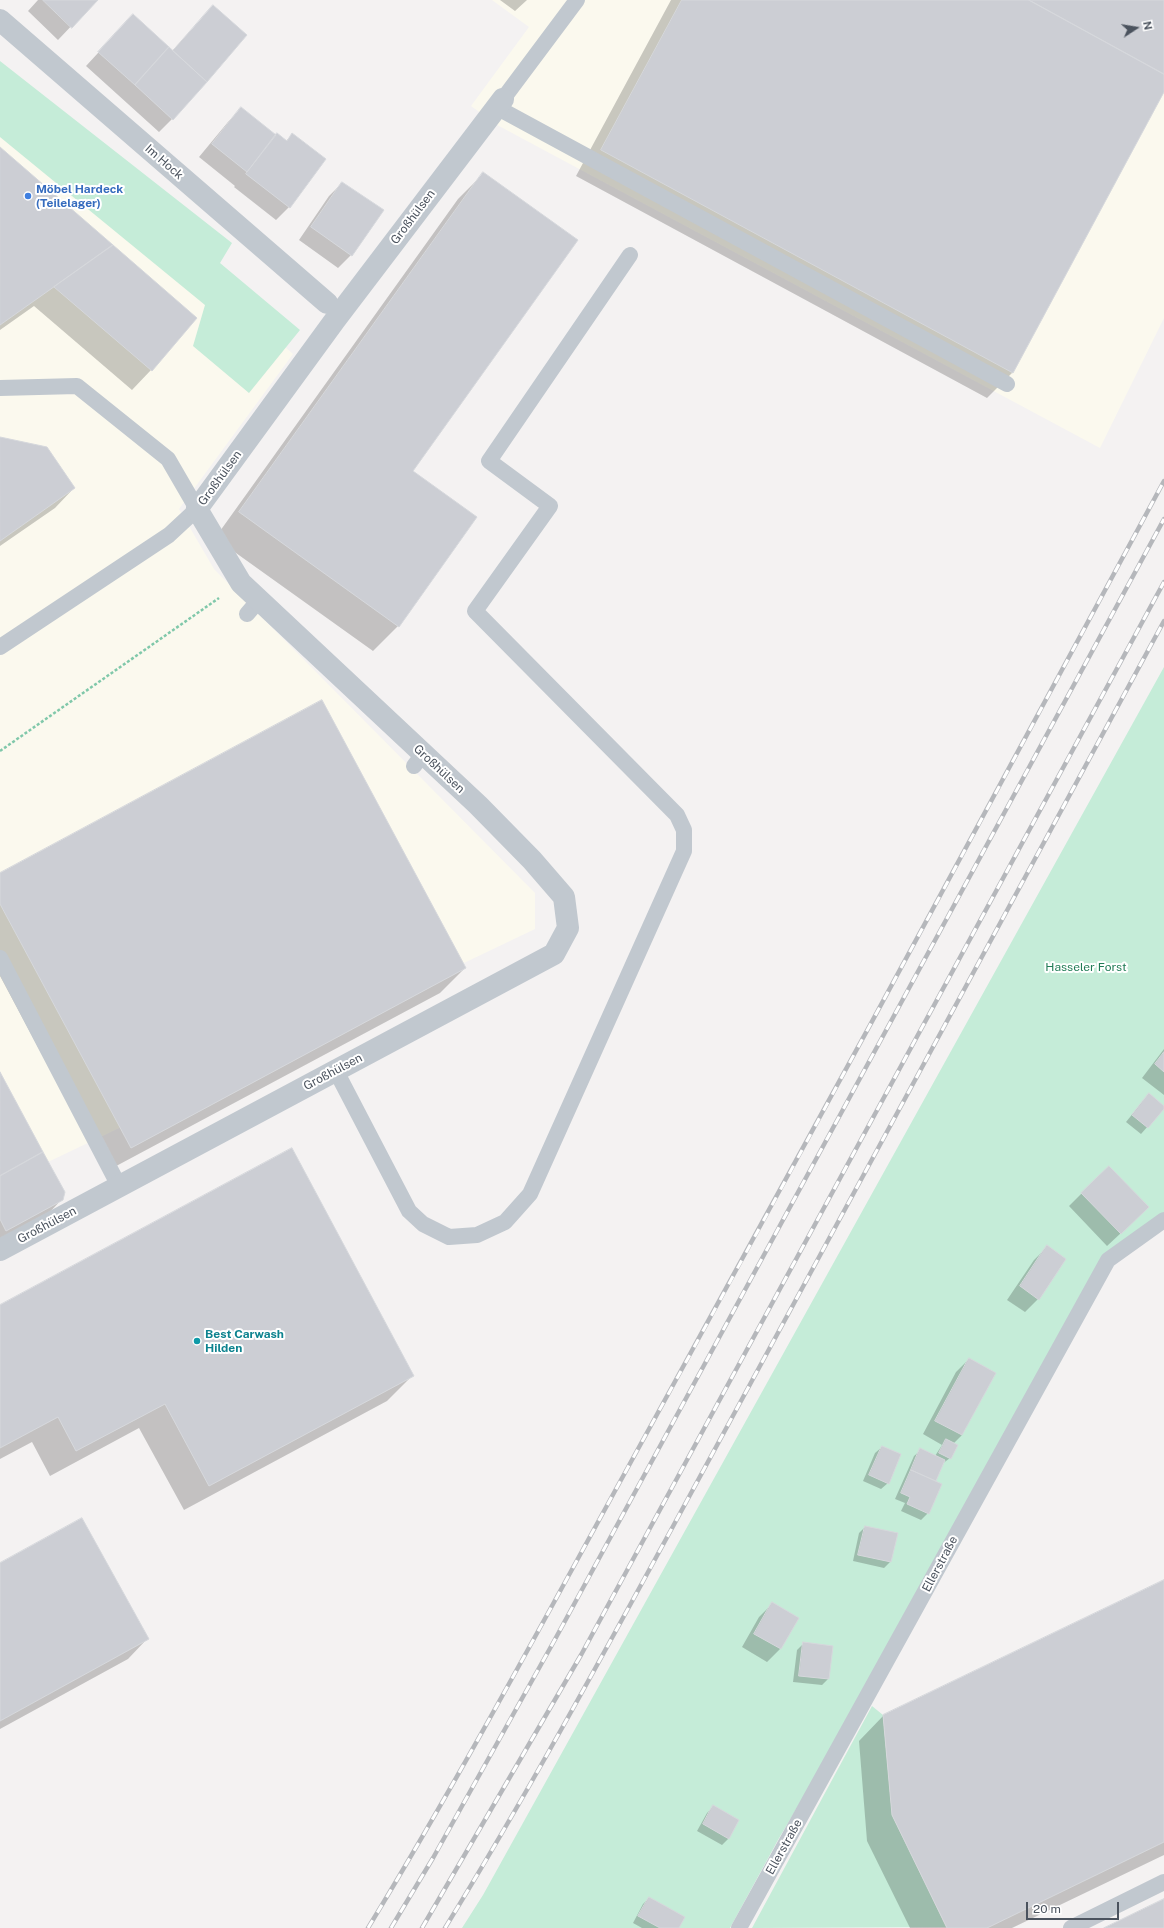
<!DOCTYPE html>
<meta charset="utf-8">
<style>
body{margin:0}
#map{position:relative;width:1164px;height:1928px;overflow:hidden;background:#f4f2f2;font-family:"Public Sans",sans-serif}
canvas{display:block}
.north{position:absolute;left:1116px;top:8px;width:40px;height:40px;-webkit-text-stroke:3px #fff;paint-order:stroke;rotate:78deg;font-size:11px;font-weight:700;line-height:16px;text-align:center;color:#4b535e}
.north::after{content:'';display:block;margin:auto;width:14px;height:18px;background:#4b535e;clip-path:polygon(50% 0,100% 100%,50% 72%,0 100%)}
.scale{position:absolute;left:1026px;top:1902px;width:93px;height:18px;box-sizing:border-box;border:2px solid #4b535e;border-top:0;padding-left:5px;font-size:12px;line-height:14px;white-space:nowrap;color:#4b535e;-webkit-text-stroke:3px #fff;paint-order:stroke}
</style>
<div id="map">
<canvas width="1164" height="1928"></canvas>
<div class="north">N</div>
<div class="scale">20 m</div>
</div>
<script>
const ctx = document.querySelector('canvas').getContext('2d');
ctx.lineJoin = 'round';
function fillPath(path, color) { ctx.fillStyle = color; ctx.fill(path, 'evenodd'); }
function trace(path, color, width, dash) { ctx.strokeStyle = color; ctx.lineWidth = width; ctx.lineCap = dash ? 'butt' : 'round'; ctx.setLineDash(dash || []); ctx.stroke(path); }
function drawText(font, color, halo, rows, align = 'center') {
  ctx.font = font + ' "Public Sans",sans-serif'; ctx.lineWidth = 4; ctx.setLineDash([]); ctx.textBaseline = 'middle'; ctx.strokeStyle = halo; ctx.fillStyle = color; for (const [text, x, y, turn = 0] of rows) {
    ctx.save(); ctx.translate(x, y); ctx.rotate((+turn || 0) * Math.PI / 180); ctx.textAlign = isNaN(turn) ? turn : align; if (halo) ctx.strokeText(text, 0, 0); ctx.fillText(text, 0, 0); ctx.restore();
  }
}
fillPath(new Path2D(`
 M492,0H1164V318L1100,448L499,126L471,106L529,27Z
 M0,98L293,354L179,509L214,569L535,893V929L0,1185Z`), '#fbf9ee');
fillPath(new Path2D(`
 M0,61L232,243L220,263L300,330L249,393L193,346L205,305L0,137Z
 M1164,667V1212L1104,1255L877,1671L778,1840L730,1928H462L483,1895Z
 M872,1706L883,1715L892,1815L946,1927L752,1928Z`), '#c5ecd8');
fillPath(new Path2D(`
 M38,0H96L58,40L28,11Z
 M500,0H527L515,11Z
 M671,0H1164V91L1012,373L987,398L576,176Z
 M213,7L172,119L159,132L86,66L133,15L172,51Z
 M241,109L276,136L286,141L293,134L289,207L276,220L234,187L235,186L199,157L228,122Z
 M0,149L195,318L151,370L132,390L34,306L0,330Z
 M484,173L412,471L476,517L398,626L373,651L215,538L458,199Z
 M342,183L351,255L338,268L299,240L329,196Z
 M0,438L74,488L55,508L0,546Z
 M0,874L465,968L440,993L105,1172L0,976Z
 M1164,1049V1095L1142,1078Z
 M0,1074L62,1199L49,1213L0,1239Z
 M1143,1101L1164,1108L1141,1134L1126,1122Z
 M1082,1193L1135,1220L1107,1246L1069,1206Z
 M1047,1247L1038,1299L1025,1312L1007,1300L1034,1260Z
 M0,1306L412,1376L387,1401L184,1510L139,1428L50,1476L32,1442L0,1459Z
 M969,1359L995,1373L962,1435L953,1444L950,1458L942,1464L935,1482L928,1513L921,1520L901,1511L905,1503L895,1499L914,1456L921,1450L935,1456L942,1445L923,1434L956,1372Z
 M882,1447L888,1483L881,1489L863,1481L875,1453Z
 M865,1527L897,1534L890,1562L884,1568L853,1561L859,1533Z
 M0,1564L147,1639L128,1659L0,1729Z
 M1164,1581V1855L1012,1928H910L867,1841L859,1741L884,1715Z
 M772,1604L798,1618L780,1649L767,1662L742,1647L759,1617Z
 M804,1643L828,1679L822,1685L793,1682L797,1650Z
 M713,1807L729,1838L722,1845L697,1831L707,1813Z
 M649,1898L678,1928H642L633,1923L643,1904Z`), '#0003');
const building = new Path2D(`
 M43,0H98L72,28Z
 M682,0H1029L1164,74V92L1013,373L601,150Z
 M1029,0H1164V74Z
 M213,5L247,35L207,82L173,51Z
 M133,14L169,47L135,85L98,52Z
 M169,47L207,82L173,120L135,85Z
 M241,107L276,135L247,172L212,144Z
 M277,133L287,141L292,133L326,159L290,208L246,174Z
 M0,147L113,245L0,325Z
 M483,172L578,240L413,471L477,517L399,627L239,512Z
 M342,182L384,210L352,256L311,227Z
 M113,245L197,318L152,371L54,287Z
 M0,437L47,447L75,488L0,541Z
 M322,700L466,968L131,1148L0,904V873Z
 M1164,1052V1072L1155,1064Z
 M0,1072L43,1152L0,1176Z
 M1149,1093L1164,1106V1109L1148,1128L1132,1115Z
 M292,1148L414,1376L209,1486L165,1404L76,1451L58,1417L0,1448V1305Z
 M43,1152L65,1192L63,1200L6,1231L0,1219V1176Z
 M1109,1166L1149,1207L1121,1234L1081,1193Z
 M1047,1245L1066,1259L1039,1300L1020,1286Z
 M969,1358L996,1373L962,1435L935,1421Z
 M946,1439L958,1445L951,1459L939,1453Z
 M882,1446L901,1454L889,1484L869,1475Z
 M920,1448L945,1460L936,1481L911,1470Z
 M911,1470L942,1484L929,1514L907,1504L910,1497L901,1493Z
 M82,1518L149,1639L0,1721V1563Z
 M865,1526L898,1533L891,1562L858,1555Z
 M1164,1580V1842L987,1928H947L892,1815L883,1715Z
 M772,1602L799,1618L781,1649L754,1634Z
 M803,1642L833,1646L829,1679L799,1676Z
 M713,1805L739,1820L729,1839L703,1824Z
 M649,1897L685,1917L679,1928H660L638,1916Z
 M1164,1899V1928H1104Z`);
fillPath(building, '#ccced4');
trace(building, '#d6d8dc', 1);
trace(new Path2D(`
 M0,751L219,598`), '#80c8aa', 2.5, [3, 2]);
trace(new Path2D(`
 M503,99L577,0
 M496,107L1007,384
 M0,388L77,386L168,459L197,509L169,535L0,647
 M247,614L259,600
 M414,766L423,754
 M0,958L119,1186
 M336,1071L409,1211L423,1224L449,1237L477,1235L505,1222L530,1194L684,851V830L677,815L475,611L550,506L489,461L630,255
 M739,1928L1108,1260L1164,1220
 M1071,1928L1164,1882`), '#c1c8cf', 16);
trace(new Path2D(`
 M0,20L327,303
 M0,1250L554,954L568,928L564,897L532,860L478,805L241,583L197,509L335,320L503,99`), '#c1c8cf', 22);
const rail = new Path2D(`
 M368,1928C467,1765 557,1596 649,1429C823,1114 993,798 1164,481
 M391,1928L433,1858L553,1643L1164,519
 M422,1928L581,1655L1164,582
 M445,1928C525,1798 598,1664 671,1530L1164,621`);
trace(rail, '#b5b7bb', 4.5);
trace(rail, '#fff', 3, [9]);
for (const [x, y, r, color] of [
 [28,196,4,"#3f7fe0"],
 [197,1341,4,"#0f9aa8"]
]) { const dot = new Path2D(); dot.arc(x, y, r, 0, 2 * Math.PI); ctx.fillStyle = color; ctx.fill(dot); trace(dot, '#fff', 1.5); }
drawText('12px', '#4b535e', '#fff', [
 ["Im Hock",164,162,41],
 ["Großhülsen",413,217,-53],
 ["Großhülsen",220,478,-54],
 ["Großhülsen",439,769,43],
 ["Großhülsen",333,1072,-28],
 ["Großhülsen",47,1225,-28],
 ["Ellerstraße",940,1564,-62],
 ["Ellerstraße",784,1847,-61]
]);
drawText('bold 12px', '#366cbe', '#fff', [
 ["Möbel Hardeck",36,189],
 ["(Teilelager)",36,203]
], 'left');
drawText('12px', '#207b55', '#fff', [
 ["Hasseler Forst",1086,967]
]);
drawText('bold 12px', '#0d838f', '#fff', [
 ["Best Carwash",205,1334],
 ["Hilden",205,1348]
], 'left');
</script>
